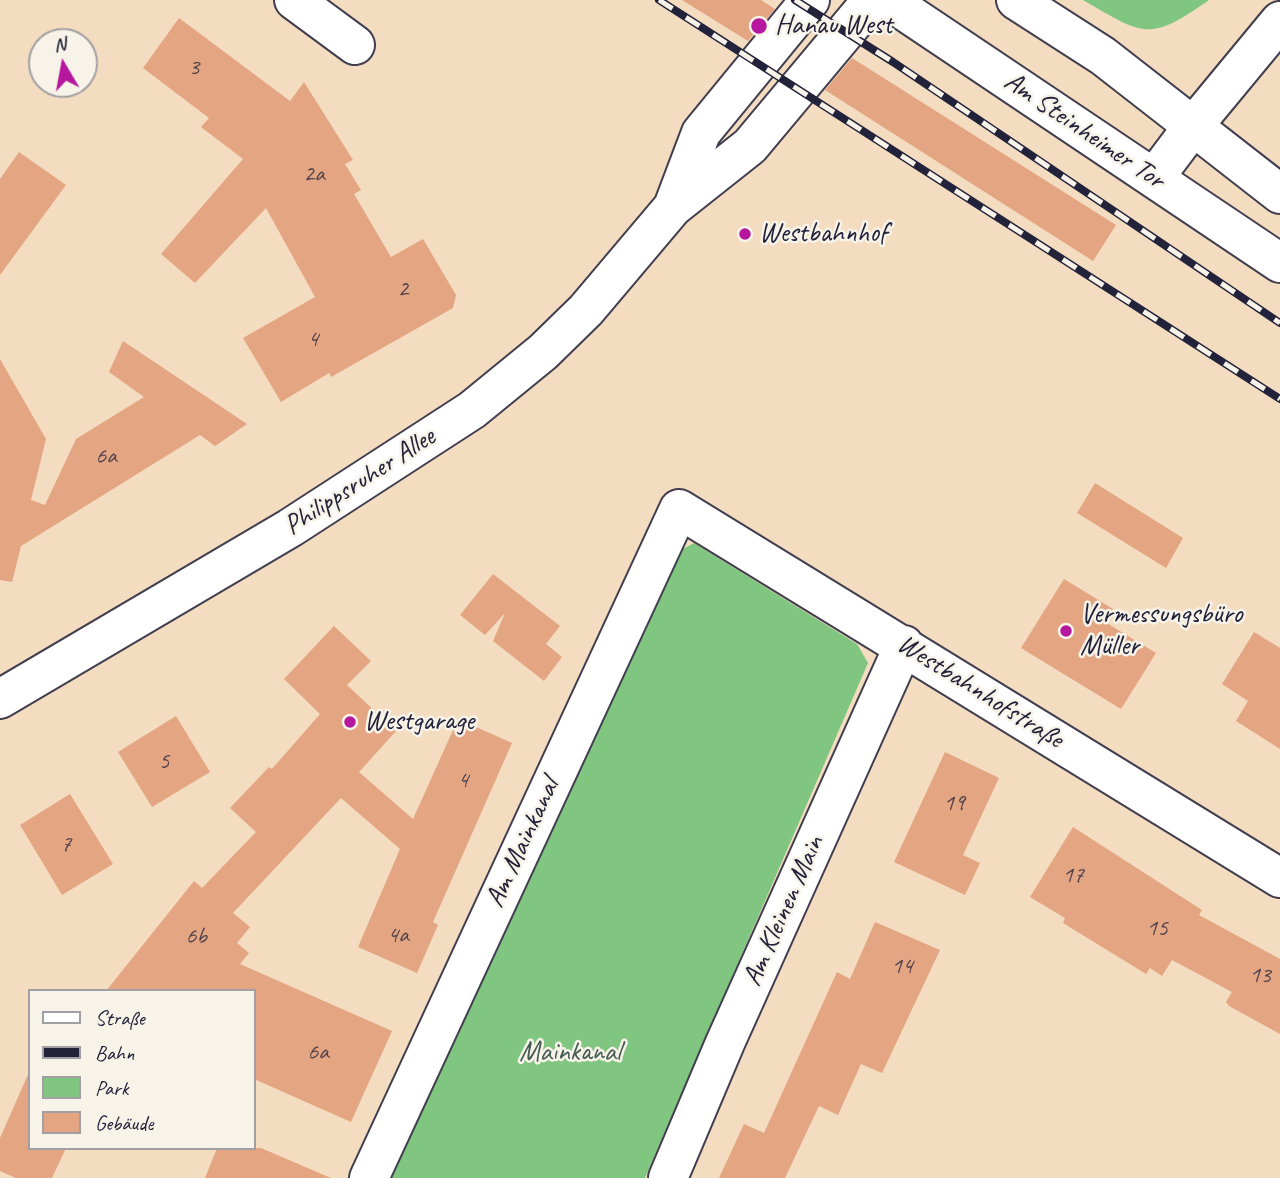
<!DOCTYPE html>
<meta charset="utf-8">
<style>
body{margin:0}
#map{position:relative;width:1280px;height:1178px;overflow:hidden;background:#f3dcbf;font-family:Caveat,sans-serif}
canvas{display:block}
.legend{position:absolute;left:28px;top:989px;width:228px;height:161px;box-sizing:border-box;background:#f7f3e8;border:2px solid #a29fa3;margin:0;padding:9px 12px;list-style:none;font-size:21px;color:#22223b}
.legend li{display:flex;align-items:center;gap:14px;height:35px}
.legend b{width:35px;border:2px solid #a29fa3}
.north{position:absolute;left:28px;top:28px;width:70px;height:70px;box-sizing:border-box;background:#f7f3e8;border:2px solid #a29fa3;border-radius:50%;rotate:350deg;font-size:19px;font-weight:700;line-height:28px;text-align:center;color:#22223b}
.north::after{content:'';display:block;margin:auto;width:24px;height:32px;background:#b5179e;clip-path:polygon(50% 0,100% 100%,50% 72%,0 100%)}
</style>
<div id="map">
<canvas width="1280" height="1178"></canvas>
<ul class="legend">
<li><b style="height:9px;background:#fff"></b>Straße</li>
<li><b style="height:9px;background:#22223b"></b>Bahn</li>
<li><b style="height:19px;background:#81c680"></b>Park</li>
<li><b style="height:19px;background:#e4a582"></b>Gebäude</li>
</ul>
<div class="north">N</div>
</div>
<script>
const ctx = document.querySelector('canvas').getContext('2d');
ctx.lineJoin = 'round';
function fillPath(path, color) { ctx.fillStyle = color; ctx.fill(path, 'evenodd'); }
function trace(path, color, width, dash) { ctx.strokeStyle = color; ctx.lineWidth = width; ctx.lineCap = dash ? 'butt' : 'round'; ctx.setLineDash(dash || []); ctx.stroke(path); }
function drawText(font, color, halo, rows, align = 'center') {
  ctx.font = font + ' Caveat,sans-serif'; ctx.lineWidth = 5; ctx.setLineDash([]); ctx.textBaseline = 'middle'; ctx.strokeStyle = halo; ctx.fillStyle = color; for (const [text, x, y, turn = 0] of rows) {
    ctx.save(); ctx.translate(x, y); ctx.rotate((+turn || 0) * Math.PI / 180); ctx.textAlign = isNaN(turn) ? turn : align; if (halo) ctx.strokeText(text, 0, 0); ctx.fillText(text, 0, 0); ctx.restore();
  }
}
fillPath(new Path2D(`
 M1083,0H1209C1149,42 1145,36 1083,0Z
 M694,543L857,644L868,663L645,1178H383L666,558Z`), '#81c680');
fillPath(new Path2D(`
 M682,0H761L775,9L748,41Z
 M179,18L290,101L304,82L353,160L345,164L361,190L354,194L391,257L423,239L456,295L453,308L331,377L329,373L281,402L243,338L315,297L266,208L195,283L161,254L243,159L201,127L209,118L143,68Z
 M852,58L1116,225L1093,261L825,90Z
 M19,152L66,185L0,275V179Z
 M123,341L247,424L215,446L200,435L21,546L12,582L0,580V359L46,439L31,500L45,505L76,439L144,397L109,372Z
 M1095,483L1183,538L1166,568L1077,513Z
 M493,574L560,626L546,644L562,657L544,681L493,641L505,613L485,635L460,615Z
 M1064,579L1113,609L1105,622L1156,653L1121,709L1021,648Z
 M334,626L371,661L347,685L396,731L359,772L413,819L458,719L512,743L433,922L438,925L417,973L358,947L400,849L341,798L233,913L250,927L237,943L249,953L240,964L392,1031L351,1122L254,1079V991H106L194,881L202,888L256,832L230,808L269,767L272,769L320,714L284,679Z
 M1254,632L1280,648V749L1236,721L1248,701L1222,684Z
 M176,716L210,772L152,807L118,752Z
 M945,752L999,778L963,855L980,863L965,895L894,862Z
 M70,794L113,864L62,895L20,825Z
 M1073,827L1202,910L1199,915L1280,959V1034L1229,1006L1226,1002L1232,992L1172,960L1162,976L1150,968L1146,974L1063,923L1065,918L1030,897Z
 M875,922L940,950L882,1073L861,1064L838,1115L819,1106L785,1178H719L744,1124L764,1133L837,972L850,979Z
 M30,1070V1148H66L52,1178H16L0,1171V1138Z
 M217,1148H261L331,1178H205Z`), '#e4a582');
const minor = new Path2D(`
 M294,0L355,45
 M369,1178L679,509L1280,878
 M668,1178L725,1043L904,645`);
const secondary = new Path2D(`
 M1194,125L1280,21
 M673,207L701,133L810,0
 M0,699L290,528L472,410L543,352L586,310L673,207L750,146L872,0`);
const primary = new Path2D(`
 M888,0L1280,263
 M1016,0L1103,56L1280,194
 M1154,178L1194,125`);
trace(minor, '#413e4f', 42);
trace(secondary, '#413e4f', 42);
trace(primary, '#413e4f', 42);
trace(minor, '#fff', 38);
trace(secondary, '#fff', 38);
trace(primary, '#fff', 38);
const rail = new Path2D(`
 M659,0L1280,399
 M795,0L893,62L1280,323`);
trace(rail, '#22223b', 8);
trace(rail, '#f7f3e8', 5, [16]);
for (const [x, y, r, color] of [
 [759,26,9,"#b5179e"],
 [745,234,7,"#b5179e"],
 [1066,631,7,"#b5179e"],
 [350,722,7,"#b5179e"]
]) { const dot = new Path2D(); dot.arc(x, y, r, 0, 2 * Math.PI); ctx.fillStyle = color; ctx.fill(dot); trace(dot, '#f7f3e8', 2.5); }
drawText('24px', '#52434d', null, [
 ["3",194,68],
 ["2a",314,175],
 ["2",403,290],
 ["4",313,340],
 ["6a",106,457],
 ["5",164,762],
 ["4",463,781],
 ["19",954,804],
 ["7",66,845],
 ["17",1073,876],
 ["15",1157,929],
 ["4a",398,936],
 ["6b",196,937],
 ["14",902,967],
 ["13",1260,976],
 ["6a",318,1053]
]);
drawText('28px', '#22223b', '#f7f3e8', [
 ["Hanau West",775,26],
 ["Westbahnhof",759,234],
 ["Vermessungsbüro",1080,615],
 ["Müller",1080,647],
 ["Westgarage",364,722]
], 'left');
drawText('28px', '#22223b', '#f7f3e8', [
 ["Am Steinheimer Tor",1084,131,34],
 ["Philippsruher Allee",360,482,-33],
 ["Westbahnhofstraße",980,692,32],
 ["Am Mainkanal",523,843,-65],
 ["Am Kleinen Main",784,911,-66]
]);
drawText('28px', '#435b53', '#f7f3e8', [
 ["Mainkanal",570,1053]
]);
</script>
